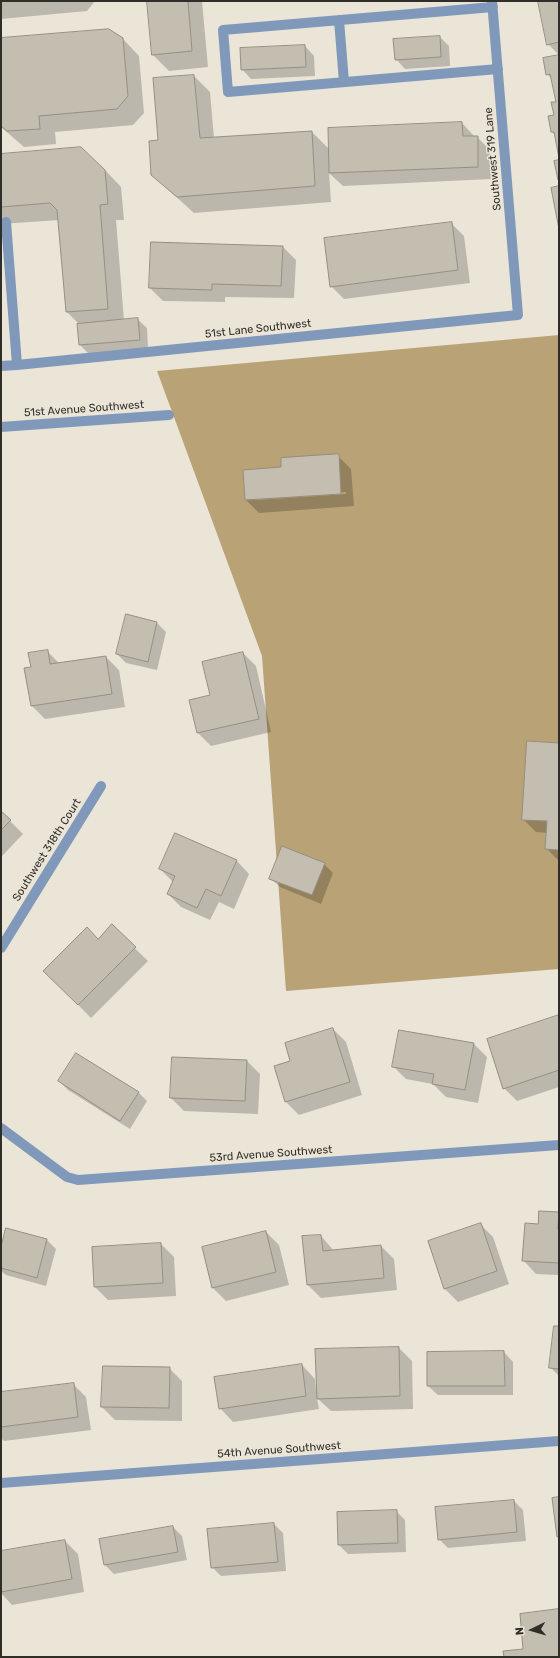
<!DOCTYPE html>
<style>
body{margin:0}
#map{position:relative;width:560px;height:1658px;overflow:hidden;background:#ebe5d8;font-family:Rubik,sans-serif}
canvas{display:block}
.frame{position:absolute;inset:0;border:2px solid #302e29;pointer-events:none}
.north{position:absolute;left:512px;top:1610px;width:40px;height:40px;-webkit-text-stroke:3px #ebe5d8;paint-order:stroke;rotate:265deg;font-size:11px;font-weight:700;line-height:16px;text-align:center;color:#302e29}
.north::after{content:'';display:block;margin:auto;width:14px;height:18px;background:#302e29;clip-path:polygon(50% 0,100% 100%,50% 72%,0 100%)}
</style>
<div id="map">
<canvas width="560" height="1658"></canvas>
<div class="frame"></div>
<div class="north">N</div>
</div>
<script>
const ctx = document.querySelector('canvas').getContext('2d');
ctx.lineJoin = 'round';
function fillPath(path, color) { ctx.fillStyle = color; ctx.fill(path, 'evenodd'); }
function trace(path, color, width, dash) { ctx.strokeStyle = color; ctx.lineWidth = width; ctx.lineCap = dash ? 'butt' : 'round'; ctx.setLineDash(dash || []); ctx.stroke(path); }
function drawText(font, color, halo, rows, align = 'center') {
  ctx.font = font + ' Rubik,sans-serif'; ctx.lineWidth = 3; ctx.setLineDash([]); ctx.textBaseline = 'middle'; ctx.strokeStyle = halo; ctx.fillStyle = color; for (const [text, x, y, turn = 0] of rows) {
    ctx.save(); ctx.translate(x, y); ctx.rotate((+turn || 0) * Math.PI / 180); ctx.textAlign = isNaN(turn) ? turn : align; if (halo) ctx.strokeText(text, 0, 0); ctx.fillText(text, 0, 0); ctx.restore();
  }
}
fillPath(new Path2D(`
 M559,335V969L286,991L262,656L157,371Z`), '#b8a276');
fillPath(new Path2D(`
 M1,1H95L87,11L1,19Z
 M148,1H202L208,67L169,71L153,55Z
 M539,1H559V55L548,44Z
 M440,37L449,46L450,66L405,69L396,59Z
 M1,39H123L139,56L144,113L133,125L55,132L56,144L24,147L1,127Z
 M305,46L314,56L315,76L251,79L242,69Z
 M559,56V153L556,136L552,132L557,102L552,79L547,74Z
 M194,76L210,92L214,138L312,132L329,149L462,123L475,137H477L490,150L491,179L343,186L329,173L331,202L194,213L152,175L159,141Z
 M1,155L105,170L121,187L124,220H116L124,320L137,319L147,328L148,349L89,354L80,345V325L67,312L59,220L1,224Z
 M451,223L464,236L470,283L344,299L331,286Z
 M283,247L296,260L294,298L225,297V302L163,301L150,288Z
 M338,456L351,469L354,506L259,513L246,500L282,468ZM346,492V494L257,500V498Z
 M157,623L166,632L157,670L126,663L117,654Z
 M47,651L60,664L106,657L119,670L125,707L45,719L32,706L26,669L32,668Z
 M243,653L256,666L271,732L211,746L198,733L191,701L211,696Z
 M559,744V861L546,848L547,833L536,832L523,819Z
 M1,812L23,834L1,857Z
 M236,860L249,874L234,909L219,902L210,920L181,907L168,894L173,882L160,869Z
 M324,864L333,873L321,904L280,887L270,878Z
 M112,926L148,961L91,1018L45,971L98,940Z
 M559,1016V1087L517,1101L504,1088Z
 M333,1029L346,1042L362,1095L299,1115L286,1102L292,1062Z
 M474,1044L487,1057L478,1103L446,1097L433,1084L406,1079L393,1066Z
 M247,1061L260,1074L258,1114L184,1111L171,1098Z
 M59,1081L138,1092L147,1101L130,1129L68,1090Z
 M559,1213V1275L536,1274L523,1260L539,1225Z
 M480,1224L493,1237L509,1284L458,1302L445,1289L429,1242Z
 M7,1229L47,1240L56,1249L46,1286L6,1275L1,1271V1250Z
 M266,1232L279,1245L289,1285L226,1301L213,1288Z
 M321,1236L334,1251L381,1246L394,1259L397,1290L321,1298L308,1285Z
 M161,1244L174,1257L176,1296L108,1300L95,1287L93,1248Z
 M559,1327V1376L550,1367Z
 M399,1348L412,1361L413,1409L331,1411L317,1398L319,1409L233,1422L220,1408L302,1365L315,1379L316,1390H318Z
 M504,1352L513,1362V1395H438L428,1386V1353Z
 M169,1368L182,1381V1421L115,1420L102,1407Z
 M73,1384L86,1397L91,1430L4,1441L1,1438V1393Z
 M514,1501L523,1510L526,1541L448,1548L439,1539Z
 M396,1511L405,1520L406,1552L348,1554L339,1545Z
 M274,1524L283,1533L286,1571L221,1576L212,1567Z
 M173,1527L182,1536L187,1560L114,1574L105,1565Z
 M65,1541L78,1554L84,1592L12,1605L1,1593V1552Z`), '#0003');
const building = new Path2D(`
 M147,1H188L192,51L152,55Z
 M538,1H559V42L547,45Z
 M109,29L123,38L128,96L117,109L39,116L40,129L7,131L1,126V38Z
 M440,36L441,57L395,60L393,39Z
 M305,45L306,67L241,70L240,48Z
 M559,55V158L554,132H551L548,116L554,115L551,102H556L550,74L546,75L543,58Z
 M194,75L200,138L312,131L315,186L177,197L151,175L149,141L158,140L153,78Z
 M462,122L463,136H478V167L329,173L328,128Z
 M81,147L105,170L108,204L100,205L108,309L66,312L57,210L50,203L1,207V154Z
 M559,160V180H558L554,161Z
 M559,186V229L551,188Z
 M452,222L458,270L330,287L324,238Z
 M151,242L283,246L281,286L212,284V290L149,288Z
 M138,318L140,340L79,345L77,324Z
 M339,454L341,494L245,500L243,470L281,467V458Z
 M126,614L157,622L148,662L116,654Z
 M48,650L50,664L106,656L112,694L31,706L24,668L31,667L28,653Z
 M243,652L259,719L197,733L189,700L210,695L202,662Z
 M527,741L559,743V850L545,849L547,821L522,820Z
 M1,811L11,820L1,830Z
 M175,833L237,860L221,896L206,889L197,908L167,894L175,876L159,869Z
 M282,846L325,863L312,895L269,879Z
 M112,924L136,947L78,1005L43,971L87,927L98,939Z
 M559,1015V1070L503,1089L487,1039Z
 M333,1028L350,1082L285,1102L274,1066L290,1061L285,1043Z
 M399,1030L474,1043L465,1090L432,1084L434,1074L392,1067Z
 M76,1053L139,1092L120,1121L58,1081Z
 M172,1057L247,1060L245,1101L170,1098Z
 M539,1211L559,1212L558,1229H559V1263L522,1261L525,1223L538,1224Z
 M481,1223L497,1271L444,1289L428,1241Z
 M6,1228L47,1239L37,1278L1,1268V1247Z
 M266,1231L276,1272L212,1288L202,1247Z
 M321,1235L323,1251L381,1245L384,1278L307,1285L302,1236Z
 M161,1243L163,1283L94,1287L92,1247Z
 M554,1326H559V1369L549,1368Z
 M399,1347L400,1396L317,1399L315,1349Z
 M504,1351L505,1386H427V1352Z
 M302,1364L306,1396L219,1409L214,1377Z
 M103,1366L170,1367L169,1408L101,1407Z
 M74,1383L78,1417L1,1427V1392Z
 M559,1497V1536L557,1537L552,1498Z
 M514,1500L517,1532L438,1540L435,1507Z
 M397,1510L398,1543L338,1545L337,1512Z
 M274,1523L278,1562L211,1568L207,1529Z
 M173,1526L178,1552L104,1565L99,1539Z
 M65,1540L72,1579L1,1592V1551Z
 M559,1609V1657H504L503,1651L523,1649L520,1614Z`);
fillPath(building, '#c4beb1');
trace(building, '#958f83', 1);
trace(new Path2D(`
 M493,7L223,30L228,92L498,69
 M339,20L344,82
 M6,222L17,365
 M1,366L17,365L518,315L492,1
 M1,427L169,415
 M1,948L101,786
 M1,1128L67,1177L78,1180L559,1145
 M1,1483L559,1441`), '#8099ba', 10);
drawText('11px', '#302e29', '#ebe5d8', [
 ["Southwest 319 Lane",493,159,-95],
 ["51st Lane Southwest",258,329,-6],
 ["51st Avenue Southwest",84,409,-4],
 ["Southwest 318th Court",47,850,-58],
 ["53rd Avenue Southwest",271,1154,-4],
 ["54th Avenue Southwest",279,1450,-4]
]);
</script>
